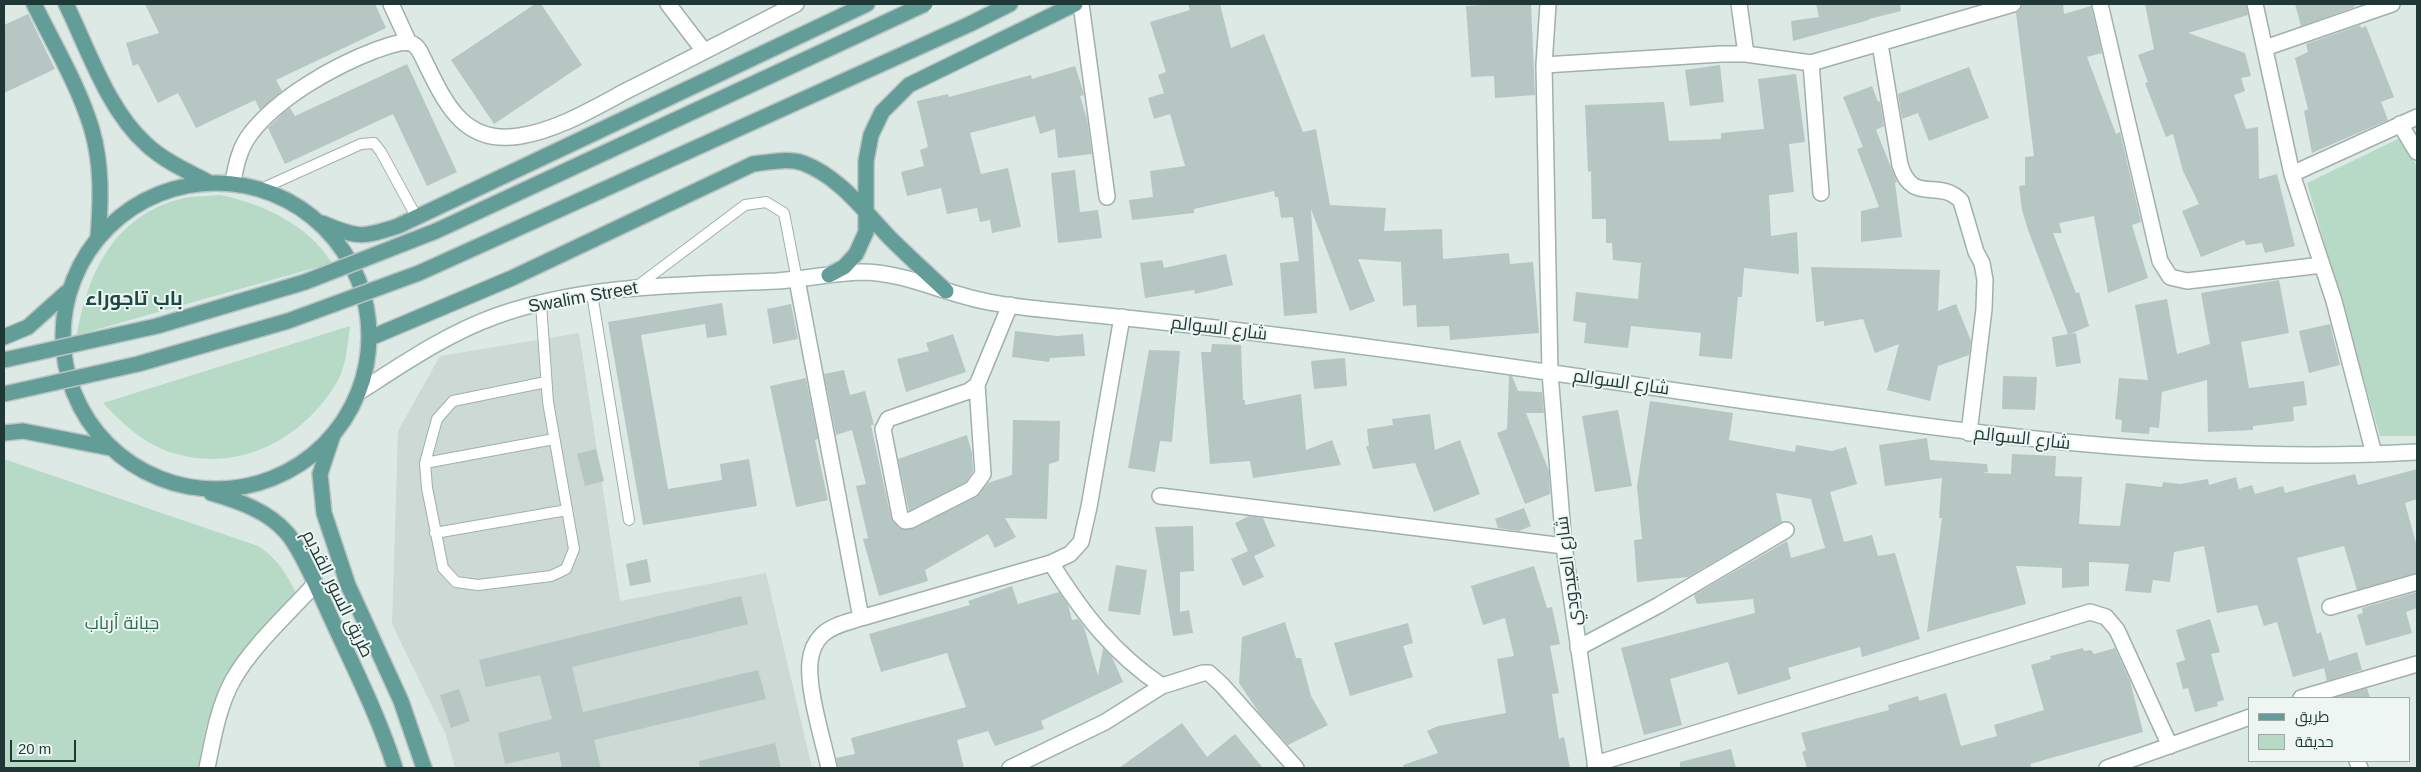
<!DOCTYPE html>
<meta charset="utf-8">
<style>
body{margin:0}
#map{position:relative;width:2421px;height:772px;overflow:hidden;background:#dde9e5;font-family:Helvetica,Cairo,sans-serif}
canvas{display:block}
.frame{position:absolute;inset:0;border:5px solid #1f3835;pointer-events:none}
.legend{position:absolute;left:2248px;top:697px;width:162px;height:65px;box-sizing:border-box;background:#edf6f3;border:1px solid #9baaa7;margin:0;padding:6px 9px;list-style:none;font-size:15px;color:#1f3835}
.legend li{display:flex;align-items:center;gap:10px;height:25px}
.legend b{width:25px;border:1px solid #9baaa7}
.scale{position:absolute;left:10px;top:740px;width:66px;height:22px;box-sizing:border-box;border:2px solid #1f3835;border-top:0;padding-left:6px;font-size:15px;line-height:18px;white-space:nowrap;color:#1f3835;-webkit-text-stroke:4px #edf6f3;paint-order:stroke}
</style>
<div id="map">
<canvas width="2421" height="772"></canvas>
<div class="frame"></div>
<ul class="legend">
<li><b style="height:6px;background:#629e97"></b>طريق</li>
<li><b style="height:14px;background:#b6dac5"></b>حديقة</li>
</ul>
<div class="scale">20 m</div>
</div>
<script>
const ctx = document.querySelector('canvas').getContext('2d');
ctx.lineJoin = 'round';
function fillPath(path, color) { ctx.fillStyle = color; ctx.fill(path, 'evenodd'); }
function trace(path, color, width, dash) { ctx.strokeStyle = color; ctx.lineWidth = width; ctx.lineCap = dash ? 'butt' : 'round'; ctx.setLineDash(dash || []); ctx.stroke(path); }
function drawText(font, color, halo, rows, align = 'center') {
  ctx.font = font + ' Helvetica,Cairo,sans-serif'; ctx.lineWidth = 4; ctx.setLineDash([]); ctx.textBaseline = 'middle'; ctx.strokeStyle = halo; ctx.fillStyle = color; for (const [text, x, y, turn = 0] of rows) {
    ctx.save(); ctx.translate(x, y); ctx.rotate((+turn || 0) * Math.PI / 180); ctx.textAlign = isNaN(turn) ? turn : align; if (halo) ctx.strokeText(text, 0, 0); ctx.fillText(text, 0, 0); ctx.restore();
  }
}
fillPath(new Path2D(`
 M579,333L620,601L766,573L812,768H455L446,735L392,624L398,431L440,356Z`), '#ccd9d5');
fillPath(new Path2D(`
 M2402,137L2417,167V436H2380L2307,183Z
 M221,195C265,205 307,224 332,263L77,335C88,269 118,210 190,197C200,196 211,196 221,195Z
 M350,326C348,341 347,356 342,371C338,383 328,396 320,406C283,449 228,470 173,453C144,444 123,424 103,403Z
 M4,459L258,546C276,557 287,574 296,593L229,672L206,726L198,768H4Z`), '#b6dac5');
fillPath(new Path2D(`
 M145,4H375L386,28L276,80L282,91L260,110L255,100L196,128L178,93L158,103L138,64L133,66L126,43L159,33Z
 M535,4H541L582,65L494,124L451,60Z
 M1188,4H1220L1231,48L1264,34L1303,132L1316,129L1330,205L1386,208L1384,231L1442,229L1443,259L1509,253L1510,264L1533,262L1539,333L1450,340L1449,326L1417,327L1416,305L1403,306L1401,262L1358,259L1375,301L1350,311L1311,209L1317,313L1284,316L1280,263L1299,261L1293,217L1281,218L1278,197H1275L1274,191L1194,209V213L1132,220L1129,200L1153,197L1150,171L1185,166L1170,114L1154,119L1148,98L1164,93L1158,75L1166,72L1150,22L1190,10Z
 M1503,4H1531L1535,95L1495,98L1494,76L1471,77L1466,6Z
 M1816,4H1900L1901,11L1869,19V20L1793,41L1791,21L1819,17Z
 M2022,4H2063L2064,14L2091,6L2102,53L2087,57L2116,134L2120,132L2141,222L2132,225L2148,278L2108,293L2094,216L2059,223L2062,233H2053L2076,293L2079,292L2089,326L2070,334L2076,333L2081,363L2056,367L2052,337L2068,334L2028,230L2022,210L2019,186L2025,185V157L2034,156L2016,13L2020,10Z
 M2145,4H2246L2248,15L2188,33L2245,53L2251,76L2241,78L2245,91L2234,95L2246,129L2258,127L2259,179L2277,174L2295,246L2265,253L2262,243L2246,245L2244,240L2201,257L2182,211L2199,204L2183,171L2173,134L2166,137L2145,83L2148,82L2138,55L2154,49Z
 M2295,4H2354L2355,7L2301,26Z
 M28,14L55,69L4,93V25Z
 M2360,25L2361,28L2366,26L2394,97L2381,102L2388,120L2312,153L2304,111L2308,109L2295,58L2308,52L2306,44Z
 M407,64L457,172L427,186L393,114L285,164L268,128L282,114L290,108L295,116Z
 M1720,65L1724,102L1690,106L1685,70Z
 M1075,66L1083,91L1084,95L1080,96L1087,119L1092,154L1058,158L1055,129L1040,134L1035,116L970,133L981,174L1008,168L1021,227L992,233L990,220L980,222L977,208L947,214L941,188L907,196L901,172L924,166L920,150L928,147L917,101L948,94L949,97L1031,75L1032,79Z
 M1969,67L1989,118L1929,141L1918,113L1902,119L1898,94Z
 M1796,74L1805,142L1789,144L1794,192L1769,195L1771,236L1797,232L1799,274L1744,268L1742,297H1738L1732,359L1699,356L1701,333L1631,326L1628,348L1584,343L1586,323L1573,321L1576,292L1638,299L1641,263L1613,260L1612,243H1606V219H1592L1591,171L1588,172L1585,105L1664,102L1669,141L1721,139V133L1764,129L1758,79Z
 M1872,86L1878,102L1880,101L1884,126L1876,130L1897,182L1895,183L1902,237L1861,242V211L1879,207L1857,149L1863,147L1843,97Z
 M1075,170L1080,212L1098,210L1102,238L1058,243L1051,173Z
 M1226,254L1233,285L1195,294L1194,290L1145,298L1140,263L1162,260L1164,268Z
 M1811,267L1940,270L1938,311L1956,304L1971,341L1969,355L1938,366L1930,401L1887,390L1899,344L1875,353L1863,319L1824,326V321L1816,322Z
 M2279,280L2289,333L2241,342L2249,388L2304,381L2307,405L2293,407L2294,421L2253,426V430L2208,432L2207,380L2162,392L2159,428L2150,427L2149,434L2121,432L2122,420L2115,419L2119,378L2148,380L2135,305L2167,299L2177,354L2210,344L2201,293Z
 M722,303L727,335L707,338L705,324L641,335L668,489L722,480L720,464L749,459L757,506L643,525L608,322Z
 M791,304L798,339L773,344L767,309Z
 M2330,324L2340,365L2309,373L2299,331Z
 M1015,331L1057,336L1083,334L1085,356L1050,358L1049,362L1012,357Z
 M953,334L966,372L906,392L897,359L929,351L926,343Z
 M1212,344L1241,345L1243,400H1245V405L1301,394L1306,450L1332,440L1341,465L1253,478L1250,461L1210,464L1201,352H1211Z
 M1149,350L1180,351L1172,442L1160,441L1155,472L1128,468Z
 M1345,358L1347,386L1314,389L1311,361Z
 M844,370L850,395L865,391L874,425H871L891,518L899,528L906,530L915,528L976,497L988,483L1012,475L1013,420L1060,421L1059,461L1049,464L1047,519L1005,518L1016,537L995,548L988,534L925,570L928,581L879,596L863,539L868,538L856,486L866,484L852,430L836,435L824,374Z
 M1509,376H1512L1518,391L1542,392L1544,413H1526L1549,471L1550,494L1525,504L1497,433L1507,429Z
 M2003,376L2037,377L2035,410L2002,409Z
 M806,378L818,439L815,440L828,500L796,507L770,386Z
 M1650,401L1733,413L1729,440L1795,452L1796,445L1832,451L1846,447L1857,484L1830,492L1844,542L1872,535L1878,556L1895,553L1920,639L1862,657L1860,647L1788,668L1791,679L1738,695L1728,662L1670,679L1682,725L1644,735L1621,648L1755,613L1753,599L1697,604L1694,595L1787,541L1791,558L1825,548L1811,499L1776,493L1782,522L1688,577L1637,582L1634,540L1642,539L1637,486Z
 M1618,410L1632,486L1595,492L1582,416Z
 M1430,414L1435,450L1460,440L1480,494L1434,512L1415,463L1373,469L1366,446H1369L1367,429L1393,425L1392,419Z
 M967,435L972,453L973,471L966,482L909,511L898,459Z
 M1927,438L1930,460L1987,464L1988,472L1982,473L2011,474L2012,454L2056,456L2055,476L2082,477L2079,524L2120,526L2126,483L2162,487L2163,482L2180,484L2208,479L2209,485L2236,477L2239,489L2252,485L2255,494L2283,486L2285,493L2355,474L2358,485L2417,469V499L2405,503L2417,547V573L2357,590L2344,546L2297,558L2317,634L2321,632L2329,661L2357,652L2362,670L2327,681L2324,668L2293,677L2277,622L2264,626L2257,605L2217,613L2204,546L2174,552L2170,582L2153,580L2151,593L2125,591L2129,564L2089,562V586L2062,588V568L2016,566L2026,604L1927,632L1942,518H1939L1942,478L1885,486L1879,445Z
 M596,449L604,481L585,486L577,454Z
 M1524,508L1531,526L1519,531L1498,528L1495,519Z
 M1249,516L1263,518L1275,546L1254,556L1264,577L1243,586L1231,559L1248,551L1235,523Z
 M1193,526L1194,571L1180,572V612L1189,610L1193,633L1173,636L1155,527Z
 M647,559L651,582L630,586L626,564Z
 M1116,565L1147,570L1140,615L1108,611Z
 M1534,566L1547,608L1552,607L1560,644L1550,646L1559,693L1552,694L1559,739L1564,737L1570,768H1404L1403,765L1438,753L1427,731L1438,726L1506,713L1497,659L1514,656L1505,618L1483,625L1471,586Z
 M1012,586L1018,604L1059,592L1068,605L1072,620L1078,619L1084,627L1098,676L1103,648L1112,657L1123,682L1041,721L1044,729L995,746L988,731L957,740L964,768H838L836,758L855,754L851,738L966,707L947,653L881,672L869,634L970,605L968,601Z
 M2417,592V608L2406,612L2412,633L2366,646L2357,615L2363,613L2362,608Z
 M741,596L748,624L572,667L583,712L758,670L766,699L594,740L601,768H562L559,752L505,764L498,733L552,719L540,675L486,687L479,660Z
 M2210,619L2220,652L2211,654L2224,700L2217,702L2218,706L2195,712L2188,688L2183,689L2176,663L2185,660L2176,630Z
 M1285,622L1296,658H1301L1311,696L1328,725L1288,745L1260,714L1239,683L1242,637Z
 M1408,623L1413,643L1403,646L1413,677L1350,696L1334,643Z
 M2083,648L2084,651L2091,650L2094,654L2115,648L2130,681L2143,732L2030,764L2032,768H1807L1802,752L1806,750L1801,733L1889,710L1888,705L1918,696L1919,701L1946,693L1961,746L1997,736L1994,725L2044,710L2031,665L2051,659L2050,656Z
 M2367,688L2370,698H2333Z
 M459,689L470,721L451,728L440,695Z
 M1182,723L1207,757L1235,734L1263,768H1119Z
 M775,743L781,768H700L699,761Z
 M1731,749L1736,768H1680V762Z`), '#b6c6c2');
const lane = new Path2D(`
 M261,189L361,144L374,143L381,152L417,218
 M636,287L745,205L766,202L784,213L797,280
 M592,294L629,520
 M541,304L548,402L574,549L566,569L551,576L478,585L456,582L443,568L427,488L425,463L437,419L453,401L546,382
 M425,463L554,439
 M435,533L567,510`);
const street = new Path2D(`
 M391,4L409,43
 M668,4L704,51
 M1081,4L1107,197
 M1548,4L1544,65L1550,373
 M1739,4L1746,54
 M2100,4L2160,261L2170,277L2187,281L2322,265
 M2255,4L2292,174L2334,301L2374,454
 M1880,44L1900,165C1913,206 1938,177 1961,201L1976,252L1982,263L1985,280L1984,309L1969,433
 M2265,48L2392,4
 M1811,63L1821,193
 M1544,65L1721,54H1746L1811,63L2013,4
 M2400,124L2417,152
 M2292,174L2417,117
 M233,182C236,164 240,147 251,133C279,97 334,66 376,50C386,47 403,39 413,44C420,48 423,59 427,66C447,107 466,145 520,136C558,130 594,108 628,90C684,62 740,33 796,4
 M797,280L861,618
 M977,385L983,474L972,489L911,520L905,521L900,516L883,429L888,419L969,391L977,385L1010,305
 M1160,496L1564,546
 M2330,607L2417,582
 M1578,648L1659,605L1786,530
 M1162,686L1203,673H1209L1222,685L1296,768
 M2301,698L2417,664
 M2357,761L2360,768
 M1595,764L2090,612L2106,617L2117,630L2170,746
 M207,768C213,739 218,707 233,680C251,647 290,612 315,584
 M829,768C823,740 807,689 810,662C811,651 815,642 822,635C832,625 849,622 861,618L1051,563L1070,554L1081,542L1089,507L1122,317
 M1010,768L1105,722L1162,686C1113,653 1083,614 1051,563
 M2107,768L2250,717`);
const secondary = new Path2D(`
 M1550,373L1564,546L1596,768
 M359,392C403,364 446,334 496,316C586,284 684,285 777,281C805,279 833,273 861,272C904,272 943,293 984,301C1011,307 1040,309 1067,312C1294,334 1521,368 1746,401C1970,433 2190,465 2417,452`);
const primary = new Path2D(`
 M34,4C54,45 79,86 92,130C102,165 101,201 98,237
 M66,4C88,49 108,110 146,144C164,161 187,171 208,182
 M970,24L1010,4
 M63 336a153 153 0 1 1 306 0a153 153 0 1 1-306 0Z
 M322,223C357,238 362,238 398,226L867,4
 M829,275L844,267L856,254L866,232V161L871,135L882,112L909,85L1075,4
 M4,337L28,327L67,292
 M370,338L512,278L753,164C769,162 788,158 803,163C840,177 864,211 890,238C908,256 927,273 946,291
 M4,433L23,431L110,448
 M333,435L320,474L324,513L348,585L401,701L424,768
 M211,493C239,501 268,511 287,533C301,549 319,591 328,611C351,662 378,714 395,768`);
trace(lane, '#a0b0ad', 12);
trace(street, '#a0b0ad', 18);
trace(secondary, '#9db4af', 18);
trace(primary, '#bcc3c2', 18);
trace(lane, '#fff', 10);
trace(street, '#fff', 15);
trace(secondary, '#fff', 15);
trace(primary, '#629e97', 15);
const primaryBridge = new Path2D(`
 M4,360L157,326L305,282L436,231L925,4
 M4,394L138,364L288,321L419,273L970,24`);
trace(primaryBridge, '#bcc3c2', 18, []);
trace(primaryBridge, '#629e97', 15);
drawText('18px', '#1f3835', '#edf6f3', [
 ["Swalim Street",583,298,-10],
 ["شارع السوالم",1219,329,7],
 ["شارع السوالم",1621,383,8],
 ["شارع السوالم",2022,439,6],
 ["شارع العيدودي",1569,571,-97],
 ["طريق السور القديم",337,594,64]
]);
drawText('18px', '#2b6d4e', '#edf6f3', [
 ["جبانة أرباب",122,624]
]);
drawText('bold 20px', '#1c4945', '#edf6f3', [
 ["باب تاجوراء",134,299]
]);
</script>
